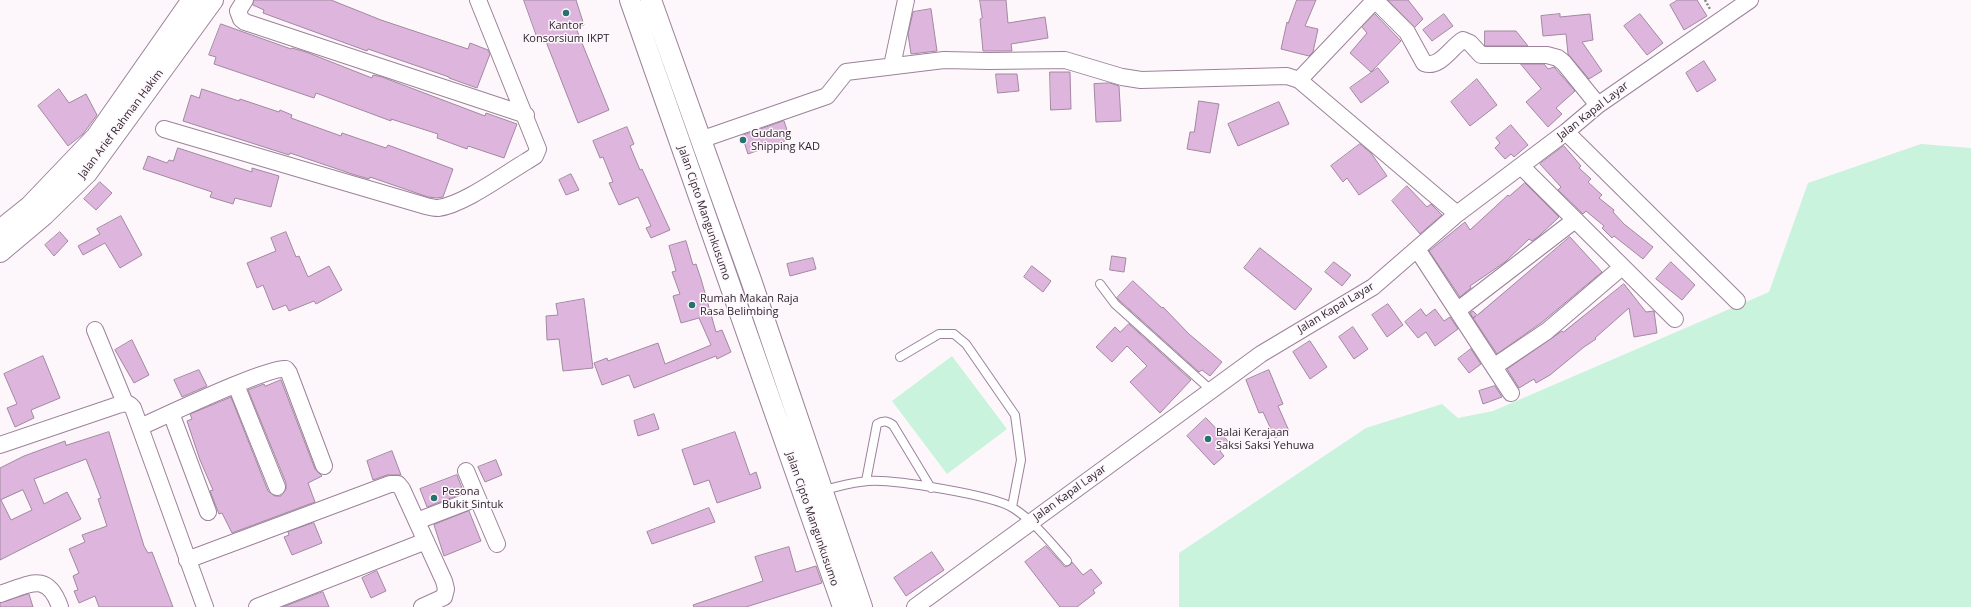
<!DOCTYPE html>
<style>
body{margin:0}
canvas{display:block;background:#fdf7fc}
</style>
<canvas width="1971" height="607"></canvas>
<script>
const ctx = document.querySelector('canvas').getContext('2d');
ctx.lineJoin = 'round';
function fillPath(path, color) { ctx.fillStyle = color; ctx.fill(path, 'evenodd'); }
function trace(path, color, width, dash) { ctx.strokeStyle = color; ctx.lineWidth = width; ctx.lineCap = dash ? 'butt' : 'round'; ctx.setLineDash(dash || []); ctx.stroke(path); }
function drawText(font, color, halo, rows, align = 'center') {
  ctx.font = font + ' "Open Sans",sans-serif'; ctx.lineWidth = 3; ctx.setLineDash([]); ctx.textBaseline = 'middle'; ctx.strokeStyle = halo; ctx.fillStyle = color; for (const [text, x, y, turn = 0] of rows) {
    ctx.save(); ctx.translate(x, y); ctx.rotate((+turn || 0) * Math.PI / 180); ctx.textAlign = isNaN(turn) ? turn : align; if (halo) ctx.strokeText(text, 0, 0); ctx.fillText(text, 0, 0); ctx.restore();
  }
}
fillPath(new Path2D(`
 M1921,144L1971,148V607H1179V553L1366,428L1442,404L1458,418L1493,411L1769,292L1808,183Z
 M952,356L1007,429L947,474L892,401Z`), '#c9f3dd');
const building = new Path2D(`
 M254,0H331L381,20L468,49L470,43L488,50L490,54L477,88L449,78V77L368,49L367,51L263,13L264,10L253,5Z
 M524,0H576L584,25L576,28L609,110L578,123L545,39L539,42Z
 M980,0H1006L1008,23L1045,17L1048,38L1011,44L1012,51H983L980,19L982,18Z
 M1297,0H1316L1305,26L1318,29L1313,52L1309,56L1281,49L1287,22L1288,23Z
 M1388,0H1408L1423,19L1415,27Z
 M1678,0H1697L1707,16L1684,30L1670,5Z
 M931,9L937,51L911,54L908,34L913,12Z
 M1375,14L1401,41L1371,72L1350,53L1367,33L1362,27Z
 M1444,14L1453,26L1432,41L1423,30Z
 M1560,14V17L1590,14L1593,40L1582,42L1602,71L1589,79L1568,54L1566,34L1543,36L1541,16Z
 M1640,14L1663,43L1647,55L1624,26Z
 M221,24L291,49L292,48L306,52L372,78L373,75L382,77L485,116L486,113L517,124L504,158L468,146L467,149L437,138L438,134L391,119V121L316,93L314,98L214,64L216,57L209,55Z
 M1485,31H1516L1528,46H1485Z
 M1704,61L1716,80L1697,92L1686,73Z
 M1521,64H1544L1548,69L1554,67L1575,91L1556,108L1562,114L1548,127L1526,102L1541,89Z
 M1378,68L1389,82L1361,103L1350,88Z
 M1050,72H1070L1071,109L1051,110Z
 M996,74H1017L1019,91L998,93Z
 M1477,79L1497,105L1470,126L1451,102Z
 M1110,83L1119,86L1121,121L1096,122L1094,84Z
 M59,89L69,103L86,94L97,115L83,134L68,146L38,106Z
 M202,89L239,101L240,99L279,112L280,110L292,115L291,118L341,136L342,133L386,148L388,145L453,169L443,197L437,198L428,197L370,177L369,179L355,175L290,153L289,155L183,121L191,95L199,98Z
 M1199,101L1219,104L1210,153L1187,149L1190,132H1194Z
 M1279,102L1289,124L1238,146L1228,124Z
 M784,121L790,139L748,154L742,136Z
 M1511,125L1528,145L1514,157L1511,154L1505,159L1495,148L1500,143L1496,138Z
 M627,127L634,144L630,146L640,170L642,169L670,230L651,238L646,228L651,226L638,197L619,205L609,183L613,182L603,157L600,158L593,141Z
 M1360,144L1371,153L1387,176L1359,195L1347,178L1343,182L1331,166Z
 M1564,146L1581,166L1579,168L1591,179L1588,182L1602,195L1599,198L1614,210L1613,212L1624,224L1653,247L1643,259L1614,236L1612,238L1602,228L1604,226L1586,211L1583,214L1558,190L1561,187L1540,164Z
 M178,148L252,172V168L279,176L271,207L235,198L233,204L210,197L212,192L143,169L148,156L167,163L169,160L173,161Z
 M571,174L579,190L566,195L559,180Z
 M100,182L112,193L96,210L84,199Z
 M1525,183L1559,217L1539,236L1532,241L1529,239L1505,262L1470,286L1471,288L1460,297L1429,251L1465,222L1470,230L1508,195L1509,196Z
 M1407,186L1427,207L1431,204L1442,215L1420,234L1392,201Z
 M121,216L142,255L120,268L105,243L83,255L78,246L100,234L97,229Z
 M60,232L68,241L54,256L45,245Z
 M286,232L296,257L299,256L308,277L329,266L342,290L316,304L314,301L289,311L286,305L273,310L263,285L257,288L247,263L276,251L271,238Z
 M1570,237L1602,272L1541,323L1497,354L1473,318L1476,316L1473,318L1470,313L1473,311L1477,315Z
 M686,241L693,265L696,264L701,279L716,332L722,330L731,352L717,359L716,356L634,388L629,375L602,385L594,363L607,358L608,361L658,343L665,364L711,345L699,318L681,323L673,296L680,294L672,272L676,271L669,246Z
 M1260,248L1312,289L1295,310L1244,268Z
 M1112,256L1126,258L1124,272L1110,270Z
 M813,258L816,269L790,276L787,264Z
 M1334,262L1351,275L1342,286L1325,272Z
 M1671,262L1695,285L1682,300L1656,279Z
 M1032,266L1051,281L1043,292L1024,277Z
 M1133,281L1162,308L1163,307L1189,334L1222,362L1210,376L1202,370L1199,372L1119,300L1117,298Z
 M1624,284L1646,312L1654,311L1657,333L1634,337L1629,308L1595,338L1596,339L1584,347L1550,375L1536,383L1534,379L1519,388L1507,369L1562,331L1563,332Z
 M584,299L593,368L563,371L559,339L547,340L546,316L558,315L556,304Z
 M1388,304L1403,325L1387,337L1372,315Z
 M1421,309L1426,316L1435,309L1444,321L1450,317L1458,329L1435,346L1426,332L1418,338L1405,322Z
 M1129,324L1191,380L1160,413L1130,382L1147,366L1127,346L1112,362L1096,347L1115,327L1120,332Z
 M1353,327L1368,349L1354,359L1339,337Z
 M132,340L149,375L134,383L115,350Z
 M1310,341L1327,367L1310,379L1293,352Z
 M1471,349L1481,364L1469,373L1458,359Z
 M43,356L60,398L31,410L34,418L15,427L7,408L17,404L4,374Z
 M199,370L207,386L182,397L174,380Z
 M1269,370L1283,404L1278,406L1289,431L1275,438L1263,412L1259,413L1246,380Z
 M281,380L315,469L322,476L308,483L315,502L232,533L222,513L219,514L210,491L213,490L200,460L187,421L192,419L190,414L231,397L268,491L275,496H281L286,489V483L248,390L264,384L265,386Z
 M1495,386L1502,397L1483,404L1479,391Z
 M654,414L659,429L638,436L634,421Z
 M1206,418L1229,442L1220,451L1224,456L1214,465L1187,436Z
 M109,432L144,546L148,553L152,552L173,607H99L95,596L79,603L74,591L78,590L73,576L79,573L69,549L85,542L82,535L107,526L98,499L101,498L86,459L34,479L44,504L67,492L81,519L0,560V468L24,456L65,441L66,445ZM23,490L32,510L11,520L1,500Z
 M735,432L750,475L756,472L761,488L717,503L709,480L694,485L682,450Z
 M392,451L401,475H387L373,480L367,461Z
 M496,460L502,475L485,482L478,467Z
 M457,475L464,493L427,507L420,489Z
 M709,508L715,522L652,544L647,532Z
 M469,511L481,541L444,556L434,525Z
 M314,523L322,543L292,555L284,537L289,535L288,532Z
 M1046,546L1065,567L1070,565L1072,562L1083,575L1091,569L1102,583L1093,590L1095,593L1077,607H1060L1025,562Z
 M789,547L796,572L816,566L822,583L746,607H694L693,605L763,581L755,557Z
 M932,552L944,570L906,596L894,578Z
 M377,571L386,591L371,598L362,578Z
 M323,592L329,607H283Z
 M29,594L33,607H0V603Z`);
fillPath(building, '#deb5dc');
trace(building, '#a288a1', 1);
const service = new Path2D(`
 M1100,284L1115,304L1212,391
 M900,357L939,334H954L966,344L1015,415L1021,460L1012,507
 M866,481L877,424C884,420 887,421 893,425L931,488
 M823,490C837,487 853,482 868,481C893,479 993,495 1013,508C1035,522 1050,542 1067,561`);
const minor = new Path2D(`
 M245,0L238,11L241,19L245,22L526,115
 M1375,0L1407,32L1424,63C1440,69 1451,47 1463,40L1470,43L1481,55H1547L1558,58L1564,63L1598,105
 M892,66L906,0
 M1299,80L1375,0
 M164,129L426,206C430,207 434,208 438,208C463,205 505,174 527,161L535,156L538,149L478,0
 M1566,132L1737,301
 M700,140L827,96L846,72L944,60L989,61L1065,60L1122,77L1141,80L1287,76L1299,80L1457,214
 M1521,166L1675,319
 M1417,249L1511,393
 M1458,310L1575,220
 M95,330L125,403
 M1495,366L1547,331L1622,267
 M236,385L277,487
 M171,413L208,512
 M140,427C163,417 269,366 286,369L289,373L324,466
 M0,445L118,405C125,403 128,402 133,408L205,607
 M466,471L497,544
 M417,521L477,498
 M187,560L390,484H398L402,489L444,581L446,589L444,597L422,607
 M0,594C29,585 47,570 60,607
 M257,607L426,541
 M915,607L1261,354L1373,287L1457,214L1566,132L1598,105L1750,0`);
const tertiary = new Path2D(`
 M630,0L843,607
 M651,0L751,280L862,607
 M0,230L30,206L96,137L192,0
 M0,252L44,215L87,173L213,0`);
trace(service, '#9c829a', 10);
trace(minor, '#9c829a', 18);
trace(tertiary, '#9c829a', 22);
trace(new Path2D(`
 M1705,0L1710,9`), '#8a8189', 2.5, [2, 2]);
trace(service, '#fff', 8);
trace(minor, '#fff', 16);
trace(tertiary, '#fff', 20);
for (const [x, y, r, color] of [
 [566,13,4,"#27716f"],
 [743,140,4,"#27716f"],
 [692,305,4,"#27716f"],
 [1208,439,4,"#27716f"],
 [434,498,4,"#27716f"]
]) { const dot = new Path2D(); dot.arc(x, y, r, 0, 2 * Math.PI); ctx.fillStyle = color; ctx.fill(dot); trace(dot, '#fdf7fc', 1.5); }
drawText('11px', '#2a1f29', '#fdf7fc', [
 ["Kantor",566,26,"center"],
 ["Konsorsium IKPT",566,39,"center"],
 ["Gudang",751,134],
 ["Shipping KAD",751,147],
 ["Rumah Makan Raja",700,299],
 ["Rasa Belimbing",700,312],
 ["Balai Kerajaan",1216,433],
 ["Saksi Saksi Yehuwa",1216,446],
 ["Pesona",442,492],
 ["Bukit Sintuk",442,505]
], 'left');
drawText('11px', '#2a1f29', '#fdf7fc', [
 ["Jalan Kapal Layar",1593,111,-38],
 ["Jalan Arief Rahman Hakim",121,124,-53],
 ["Jalan Cipto Mangunkusumo",704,213,71],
 ["Jalan Kapal Layar",1336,308,-31],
 ["Jalan Kapal Layar",1070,493,-36],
 ["Jalan Cipto Mangunkusumo",812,519,71]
]);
</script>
